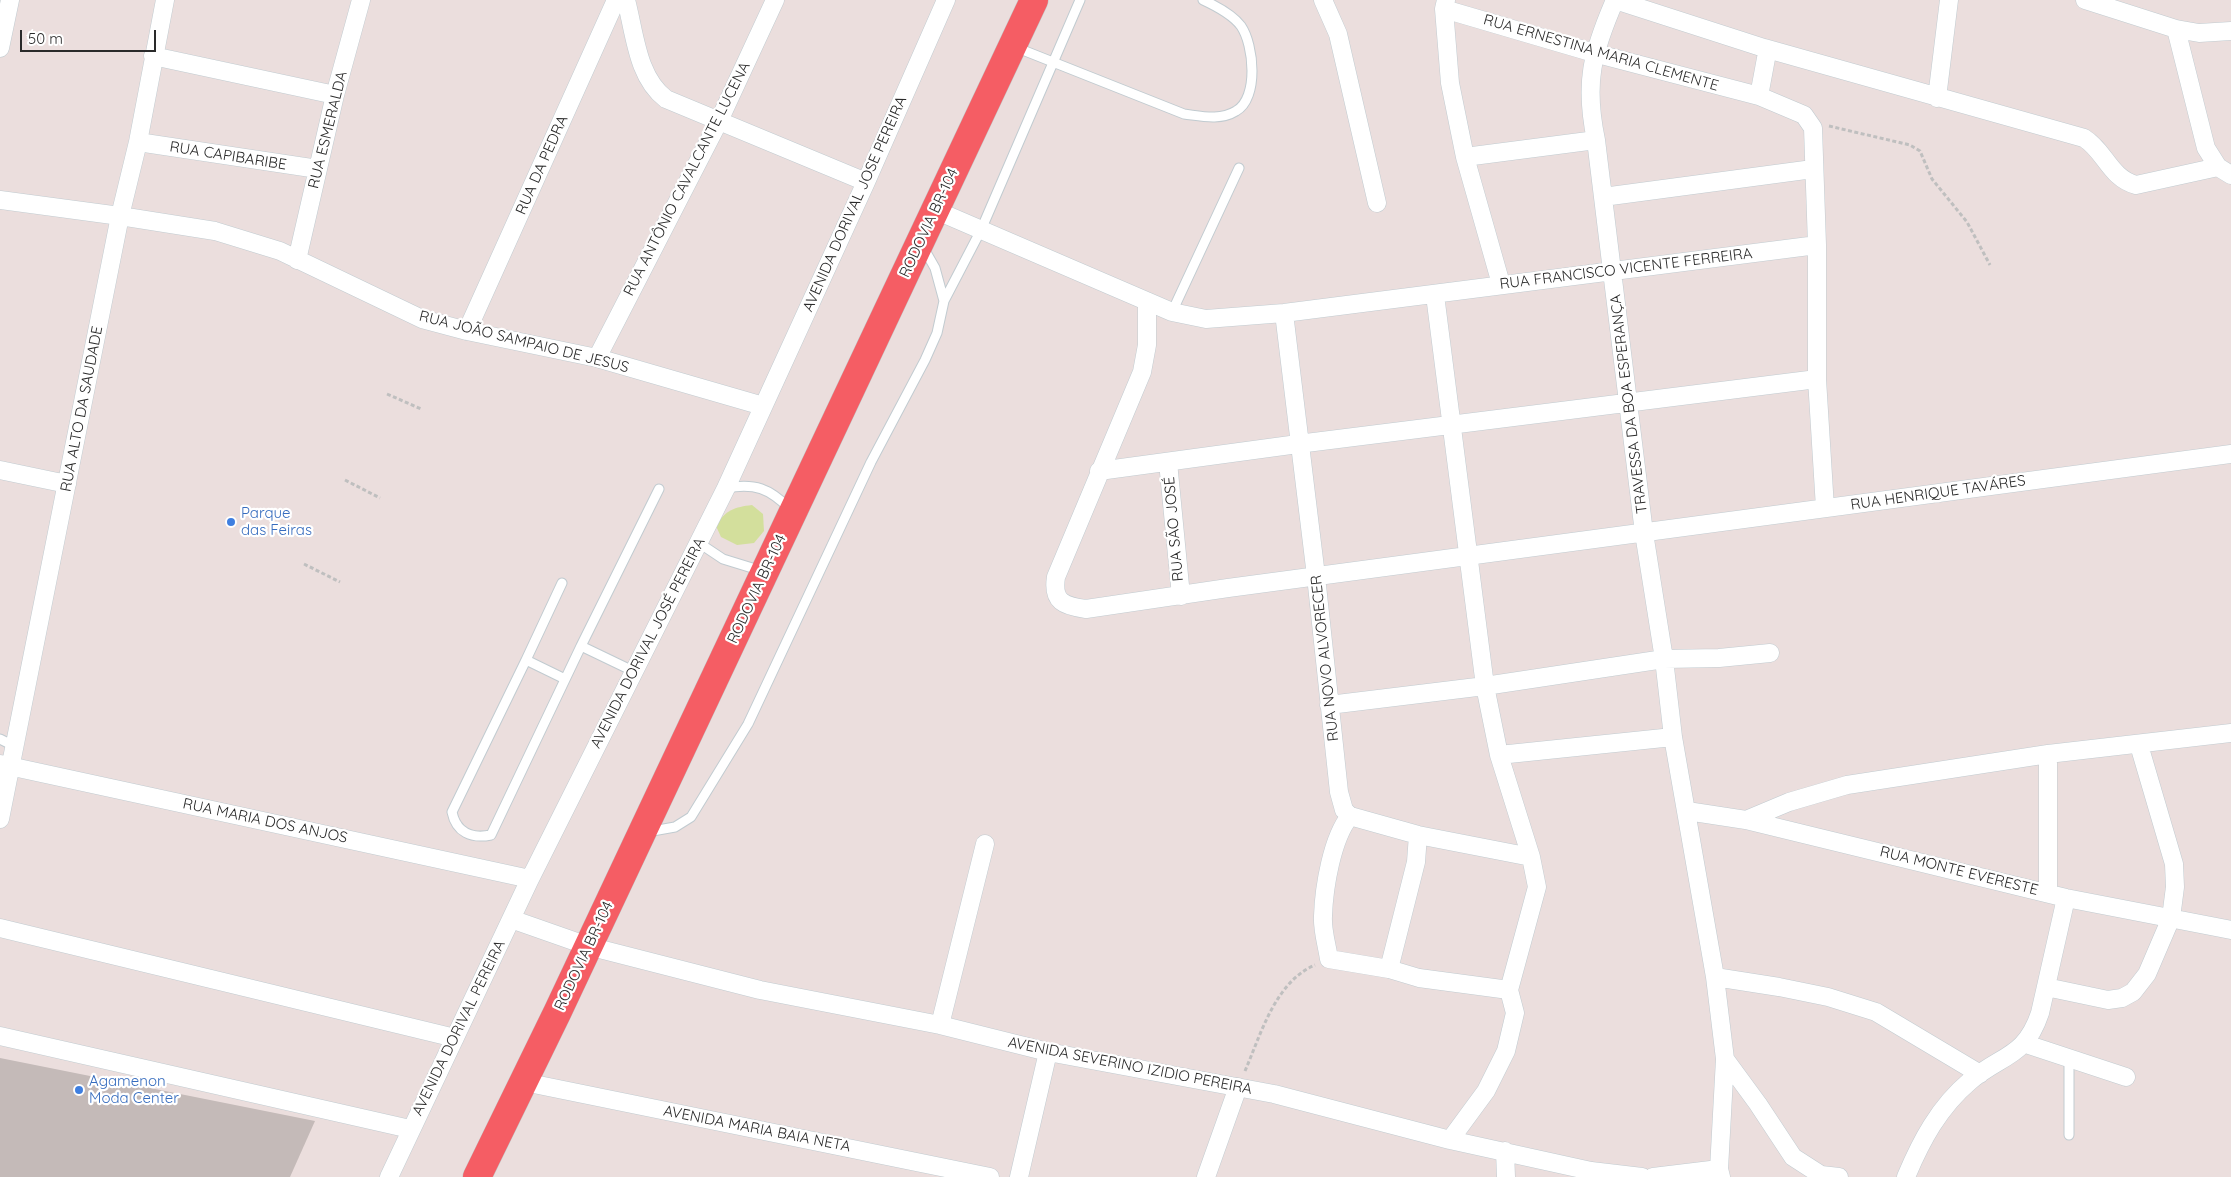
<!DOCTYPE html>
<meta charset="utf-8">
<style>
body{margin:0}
#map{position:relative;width:2231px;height:1177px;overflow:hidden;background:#ebdedd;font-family:Quicksand,sans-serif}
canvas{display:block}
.scale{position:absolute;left:20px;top:30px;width:136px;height:22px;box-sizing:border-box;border:2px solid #2a2a2a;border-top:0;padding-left:6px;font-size:15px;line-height:18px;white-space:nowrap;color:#2a2a2a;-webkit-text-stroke:4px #fff;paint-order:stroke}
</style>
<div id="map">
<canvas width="2231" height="1177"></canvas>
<div class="scale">50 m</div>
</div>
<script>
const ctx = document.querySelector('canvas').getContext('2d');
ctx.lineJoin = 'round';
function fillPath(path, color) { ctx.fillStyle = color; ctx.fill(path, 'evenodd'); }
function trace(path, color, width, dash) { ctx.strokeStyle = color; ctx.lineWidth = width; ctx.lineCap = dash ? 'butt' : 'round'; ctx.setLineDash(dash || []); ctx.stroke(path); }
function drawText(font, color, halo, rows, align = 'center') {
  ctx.font = font + ' Quicksand,sans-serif'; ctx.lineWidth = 4.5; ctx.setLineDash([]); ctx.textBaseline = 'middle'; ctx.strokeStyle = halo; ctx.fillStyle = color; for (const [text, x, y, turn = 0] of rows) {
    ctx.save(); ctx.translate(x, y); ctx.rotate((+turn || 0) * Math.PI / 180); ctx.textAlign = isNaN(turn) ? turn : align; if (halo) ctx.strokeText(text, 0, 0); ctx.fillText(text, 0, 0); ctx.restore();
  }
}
fillPath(new Path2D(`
 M752,505L763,514L764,531L754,543L737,545L721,537L716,526C725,510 735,507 752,505Z`), '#d3df9c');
fillPath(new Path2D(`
 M0,1058L315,1121L290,1177H0Z`), '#c4bab8');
const lane = new Path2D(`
 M1015,47L1184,114C1201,116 1220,121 1236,111C1259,98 1254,45 1241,26C1232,14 1216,6 1203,0
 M944,301L981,230L1080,0
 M1172,312L1239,168
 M726,488C755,483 769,488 790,509
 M699,543L723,559L762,571
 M581,646L659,489
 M526,660L562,583
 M565,679L526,660L452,812C456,832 471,839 491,835L581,646L633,671
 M0,739L14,746
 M647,832L675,827L691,817L748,724L871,462L925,360L937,333L944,301L935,268L923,247
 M2069,1135V1058`);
const street = new Path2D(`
 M626,0C635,34 637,77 666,99L866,182
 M1323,0L1338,34L1377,203
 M1446,0L1444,9L1450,83L1465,157L1501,284
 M1615,0C1592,53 1584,83 1596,140L1644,533L1664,659L1673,737L1715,977L1725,1059L1719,1169L1721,1177
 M1615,0L1764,48L1767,53L1759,96
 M2085,0L2176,29L2199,33L2231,31
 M1444,9L1594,53L1759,96L1804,115L1813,128L1817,245V379L1825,508
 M2176,29L2206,148L2218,167L2231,175
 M0,48L10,0
 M1764,48L2084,138C2105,151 2110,178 2136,185L2218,167
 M153,56L335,95
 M1937,98L1949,0
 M138,142L318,169
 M1465,157L1596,140
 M1603,197L1813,169
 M0,200L120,216L215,231L280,251L422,319L467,331L597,358L763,406
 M935,210L1172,312L1206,319L1284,313L1817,245
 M297,260L335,95L361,0
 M1435,295L1485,686L1499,755L1531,857L1537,887L1509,990L1515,1013L1506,1051L1486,1091L1450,1140
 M1147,302V345L1142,372L1056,577C1052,602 1064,606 1086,609L1228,588L2231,454
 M1284,313L1316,576L1339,792L1344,810L1350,816L1418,835L1531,857
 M467,331L616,0
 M597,358L718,123L775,0
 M1168,462L1181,596
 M0,470L67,484
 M1099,471L1298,444L1817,379
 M1329,705L1485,686L1664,659L1719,658L1770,653
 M1499,755L1673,737
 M0,764L530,879
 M1687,811L1746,820L2066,898L2231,930
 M1350,816C1332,838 1324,887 1323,916C1322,930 1327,945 1329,959L1389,969
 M0,819L120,216L138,142L165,0
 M1746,820L1789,802L1847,785L2048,754L2231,733
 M1418,835L1416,862L1389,969L1419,978L1509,990
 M2048,893V754
 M511,919L588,946L760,990L940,1025L1048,1052L1274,1094L1450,1140L1591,1171L1642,1177
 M0,928L455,1038
 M1715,977L1779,987L1828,997L1876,1012L1980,1074
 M2046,987L2108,1000L2122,998L2133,992L2147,974L2171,918L2175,887L2174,864L2139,745
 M940,1025L985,844
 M0,1036L410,1129
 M2026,1044L2126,1077
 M1725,1059L1758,1104L1793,1157L1821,1175L1839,1177
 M524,1082L990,1177
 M1505,1151L1506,1177
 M389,1177L530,879L726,488L866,182L946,0
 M1019,1177L1048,1052
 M1206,1177L1238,1087
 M1653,1177L1719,1169
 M1906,1177C1921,1141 1939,1107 1970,1081C2002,1054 2025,1058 2040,1013L2066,898`);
const highway = new Path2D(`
 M477,1177L557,1013L1034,0`);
trace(lane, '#c1cbd0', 11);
trace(street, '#c1cbd0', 19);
trace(highway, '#bfbfbf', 29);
trace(new Path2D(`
 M1829,126L1910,145L1920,151L1932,179L1967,222L1990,265
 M387,394L421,409
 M345,480L380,498
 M304,564L340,582
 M1245,1071C1261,1034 1275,982 1315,965`), '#bfbfbf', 3, [4, 2.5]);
trace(lane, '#fff', 9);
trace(street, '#fff', 18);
trace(highway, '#f55d64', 28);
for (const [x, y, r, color] of [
 [231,522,5,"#3f7fe0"],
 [79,1090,5,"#3f7fe0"]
]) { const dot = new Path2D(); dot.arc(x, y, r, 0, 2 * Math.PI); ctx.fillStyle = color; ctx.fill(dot); trace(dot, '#fff', 2); }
drawText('15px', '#2a2a2a', '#fff', [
 ["RUA ERNESTINA MARIA CLEMENTE",1601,53,16],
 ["RUA ESMERALDA",328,130,-76],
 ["RUA CAPIBARIBE",228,156,9],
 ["RUA DA PEDRA",542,165,-66],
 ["RUA ANTÔNIO CAVALCANTE LUCENA",687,179,-63],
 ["AVENIDA DORIVAL JOSE PEREIRA",855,204,-66],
 ["RODOVIA BR-104",929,223,-65],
 ["RUA FRANCISCO VICENTE FERREIRA",1626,269,-7],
 ["RUA JOÃO SAMPAIO DE JESUS",524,342,14],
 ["TRAVESSA DA BOA ESPERANÇA",1629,404,-97],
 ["RUA ALTO DA SAUDADE",82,409,-79],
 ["RUA HENRIQUE TAVÁRES",1938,493,-8],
 ["RUA SÃO JOSÉ",1174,529,-95],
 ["RODOVIA BR-104",757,589,-65],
 ["AVENIDA DORIVAL JOSÉ PEREIRA",648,643,-63],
 ["RUA NOVO ALVORECER",1325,658,-96],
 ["RUA MARIA DOS ANJOS",265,821,12],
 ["RUA MONTE EVERESTE",1959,871,14],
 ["RODOVIA BR-104",584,956,-65],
 ["AVENIDA DORIVAL PEREIRA",459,1028,-64],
 ["AVENIDA SEVERINO IZIDIO PEREIRA",1130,1066,11],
 ["AVENIDA MARIA BAIA NETA",757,1129,11]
]);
drawText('15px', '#366cbe', '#fff', [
 ["Parque",241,513],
 ["das Feiras",241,530],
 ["Agamenon",89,1081],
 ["Moda Center",89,1098]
], 'left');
</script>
